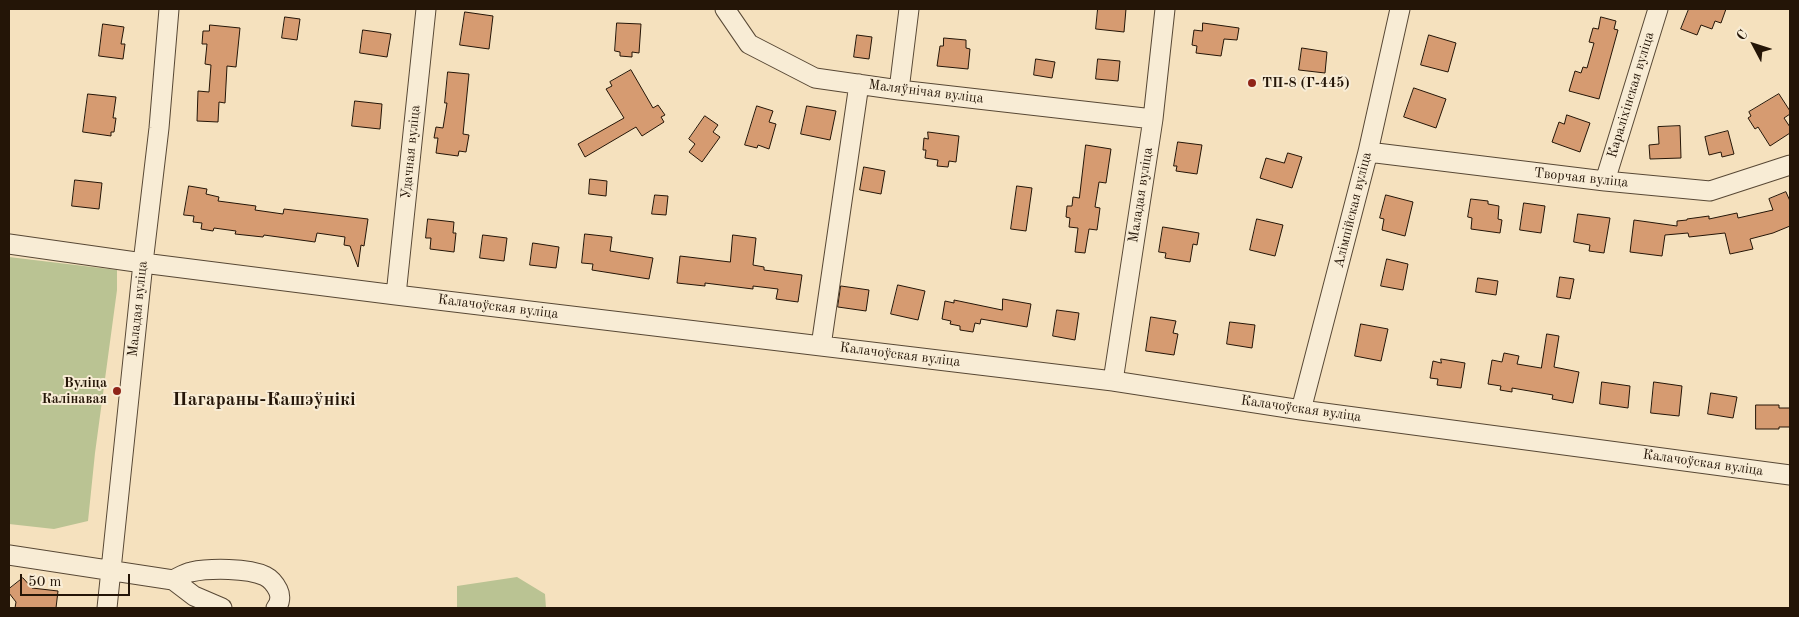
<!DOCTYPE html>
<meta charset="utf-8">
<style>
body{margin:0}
#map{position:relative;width:1799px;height:617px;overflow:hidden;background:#f5e1be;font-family:"Old Standard TT",serif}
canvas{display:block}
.frame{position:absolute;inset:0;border:10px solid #241507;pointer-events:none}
.north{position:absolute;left:1729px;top:20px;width:50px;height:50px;-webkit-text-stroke:4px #f8ecd5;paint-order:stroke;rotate:310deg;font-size:14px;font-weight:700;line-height:20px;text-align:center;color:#241507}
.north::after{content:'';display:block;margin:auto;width:18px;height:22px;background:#241507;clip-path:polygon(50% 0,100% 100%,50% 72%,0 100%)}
.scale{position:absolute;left:20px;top:574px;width:110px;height:22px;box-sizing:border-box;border:2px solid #241507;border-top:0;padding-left:6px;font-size:15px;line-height:18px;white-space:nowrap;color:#241507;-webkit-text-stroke:4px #f8ecd5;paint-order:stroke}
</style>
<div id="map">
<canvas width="1799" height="617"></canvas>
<div class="frame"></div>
<div class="north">С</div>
<div class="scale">50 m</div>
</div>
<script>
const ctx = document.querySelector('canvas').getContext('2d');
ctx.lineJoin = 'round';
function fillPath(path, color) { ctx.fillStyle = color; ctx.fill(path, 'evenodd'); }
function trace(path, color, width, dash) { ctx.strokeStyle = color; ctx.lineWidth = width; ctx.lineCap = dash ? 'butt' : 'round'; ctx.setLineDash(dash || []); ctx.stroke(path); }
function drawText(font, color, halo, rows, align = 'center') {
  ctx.font = font + ' "Old Standard TT",serif'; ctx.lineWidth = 4; ctx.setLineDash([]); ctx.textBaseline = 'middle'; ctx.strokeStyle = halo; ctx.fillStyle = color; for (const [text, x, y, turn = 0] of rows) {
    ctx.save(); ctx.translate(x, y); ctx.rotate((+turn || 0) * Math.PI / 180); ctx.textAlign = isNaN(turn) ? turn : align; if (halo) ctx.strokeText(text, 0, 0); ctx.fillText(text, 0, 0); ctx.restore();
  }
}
fillPath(new Path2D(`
 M9,257L117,270V290L95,453L88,521L54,529L9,524Z
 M517,577L545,594L546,608H457V586Z`), '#bac393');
const building = new Path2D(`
 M1098,9H1126L1124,32L1096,29Z
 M1689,9H1726L1721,23L1715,21L1712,29L1701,25L1697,35L1681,29Z
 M465,12L493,16L489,49L460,45Z
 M285,17L300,19L297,40L282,38Z
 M1601,17L1616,21L1614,29L1618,30L1599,99L1569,91L1575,71L1581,73L1583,67L1587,68L1594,43L1589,42L1593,28L1598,29Z
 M617,23L641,24L639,53L632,52V57L620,56V52L615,51Z
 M1203,23L1239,28L1237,40L1224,39L1221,56L1196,53L1197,46L1192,45L1194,30L1202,31Z
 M103,24L124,27L121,44H125L123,59L99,56Z
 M210,25L240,28L236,67L227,66L225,103L219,102L218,122L197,121L198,91L209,92L211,65L205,64L207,44H202L203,31H209Z
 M363,30L391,34L387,57L360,53Z
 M857,35L872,37L869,59L854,57Z
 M1429,35L1456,43L1448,72L1421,65Z
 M944,38L966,40V48L970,49L968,69L937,66L940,46H943Z
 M1302,48L1327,52L1325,73L1299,70Z
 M1036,59L1055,62L1052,78L1034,75Z
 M1098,59L1120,61L1118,81L1096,79Z
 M631,70L653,108L658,105L665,115L661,117L664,122L642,136L636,127L585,157L578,144L624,118L606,89L612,86L610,82Z
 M448,72L469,74L463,134L469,135L466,152L459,151L458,156L436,153L438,138H434L436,127L443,128L447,103H445Z
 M1414,88L1446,99L1436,128L1404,117Z
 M88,94L116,97L113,118H116L114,132H111V136L83,132Z
 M1779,94L1790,111V114L1784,118L1790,127V133L1770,146L1758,127L1755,129L1748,118L1751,116L1749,112Z
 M355,101L382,104L380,129L352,126Z
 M757,106L773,111L769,122L776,124L769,149L758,145L757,148L745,145Z
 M807,106L836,111L830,140L801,134Z
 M1567,115L1590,123L1580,152L1552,142L1559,122L1564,124Z
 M705,116L718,125L713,132L720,137L702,162L689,152L695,144L689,139Z
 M1680,126L1681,158L1650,159L1649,145L1659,144L1658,127Z
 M1728,131L1734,154L1722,157L1721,152L1709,155L1705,137Z
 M928,132L959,136L956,162L949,161L948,167L937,166L938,160L925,158L926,150H923L924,138L928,139Z
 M1178,142L1202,145L1197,174L1176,171L1177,166H1174Z
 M1086,145L1111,149L1106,183L1099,182L1095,207L1100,208L1097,230L1089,229L1085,253L1075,252L1078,228L1069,227L1070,218L1066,217L1067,206H1072L1073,197L1079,198Z
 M1288,153L1302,157L1292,188L1260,178L1266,158L1284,163Z
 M864,167L885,171L881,194L860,190Z
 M590,179L607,181L606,196L589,194Z
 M75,180L102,183L99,209L72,206Z
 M189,186L207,189L206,194L219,197L218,201L256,206L255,210L283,214L284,209L368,219L364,246L361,245L358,267L350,246L344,245L345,237L317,233L315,242L264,235L263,237L235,234L236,231L214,228L213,231L201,229L202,223L193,222L194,216L184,215Z
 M1017,186L1032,188L1026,231L1011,229Z
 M1786,192L1790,201V226L1773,233L1750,239L1753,249L1730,254L1725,233L1689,237L1688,233L1665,235L1662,256L1630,252L1634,220L1677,226V221L1687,220V219L1709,216V219L1737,213L1738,218L1773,210L1769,199Z
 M655,195L668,196L666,215L652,214Z
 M1386,195L1413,202L1405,236L1382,230L1384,219L1380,218Z
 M1471,199L1488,201V204L1499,206L1498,219L1502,220L1500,233L1471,229L1472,218L1468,217Z
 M1524,203L1545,206L1541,233L1520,230Z
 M1578,214L1610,218L1604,253L1589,251L1590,245L1574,242Z
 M428,219L454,222L453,233H456L454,252L430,249L431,238H426Z
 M1257,219L1283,225L1275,256L1250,250Z
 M1163,227L1199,233L1197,245L1193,244L1190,262L1165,258L1166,253L1159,252Z
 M585,234L612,237L610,251L653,258L649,279L592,270L593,264L582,263Z
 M483,235L507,238L504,261L480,258Z
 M733,235L756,238L753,265L764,267V270L802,275L798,302L776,299L778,289L753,286V289L705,283V286L677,283L680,256L730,262Z
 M533,243L559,247L556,268L530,265Z
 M1387,259L1408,264L1403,290L1381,286Z
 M1560,277L1574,279L1570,299L1557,297Z
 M1478,278L1498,281L1496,295L1476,292Z
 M898,285L925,291L918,320L891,314Z
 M841,286L869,290L866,311L838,307Z
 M1003,299L1031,304L1027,327L981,319L980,324L975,323L973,332L960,330V326L950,324L951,321L942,319L945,301L954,303V300L1002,310Z
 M1057,310L1079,313L1075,340L1053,336Z
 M1151,317L1176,321L1173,333L1178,334L1174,355L1146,351Z
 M1230,322L1255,325L1252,348L1227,344Z
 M1361,324L1388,329L1381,361L1355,356Z
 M1547,334L1559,336L1554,367L1579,372L1573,403L1552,399L1553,395L1512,388V392L1500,390L1501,386L1488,384L1492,360L1502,362L1504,353L1519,356L1517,364L1541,368Z
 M1441,359L1465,363L1461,388L1437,385L1438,379L1430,378L1433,361L1441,363Z
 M1602,382L1630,386L1628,408L1600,404Z
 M1654,382L1682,386L1679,416L1651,413Z
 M1711,393L1737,397L1733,418L1708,414Z
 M1756,405H1779V408H1790V427H1779V429H1756Z
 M23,578L32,588L58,591L56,608H15L16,602L9,593V589Z`);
fillPath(building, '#d69b71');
trace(building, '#241507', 1);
const minor = new Path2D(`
 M725,9L749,44L815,78L899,90L1153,119
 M899,90L909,9
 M1368,152L1605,181L1710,191L1790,165
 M1605,181L1658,9
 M9,244L143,263L396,295L1113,381L1301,410L1790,475
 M396,295L426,9
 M821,346L859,84
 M1113,381L1153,119L1165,9
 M1301,410L1368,152L1400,9
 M9,555L173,580C179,577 185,573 191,572C210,568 248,568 265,576C271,579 275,584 278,590C281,596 280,603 276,608
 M173,580L194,596L222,608
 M107,608L143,263L159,128L169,9`);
trace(minor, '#584835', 21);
trace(minor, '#f8ecd5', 19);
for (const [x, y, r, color] of [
 [1252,83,5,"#8f2418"],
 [117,391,5,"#8f2418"]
]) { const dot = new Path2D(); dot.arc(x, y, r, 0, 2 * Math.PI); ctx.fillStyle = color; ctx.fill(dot); trace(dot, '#f8ecd5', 2); }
drawText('bold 14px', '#241507', '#f8ecd5', [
 ["ТП-8 (Г-445)",1262,83],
 ["Вуліца",107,383,"right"],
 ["Калінавая",107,399,"right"]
], 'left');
drawText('14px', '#241507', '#f8ecd5', [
 ["Маляўнічая вуліца",926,92,7],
 ["Караліхінская вуліца",1631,95,-73],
 ["Удачная вуліца",411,152,-84],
 ["Творчая вуліца",1581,178,6],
 ["Маладая вуліца",1141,195,-81],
 ["Алімпійская вуліца",1353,210,-76],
 ["Калачоўская вуліца",498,307,7],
 ["Маладая вуліца",138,309,-84],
 ["Калачоўская вуліца",900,355,7],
 ["Калачоўская вуліца",1301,409,8],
 ["Калачоўская вуліца",1703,463,8]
]);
drawText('bold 19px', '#241507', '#f8ecd5', [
 ["Пагараны-Кашэўнікі",264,400]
]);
</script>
